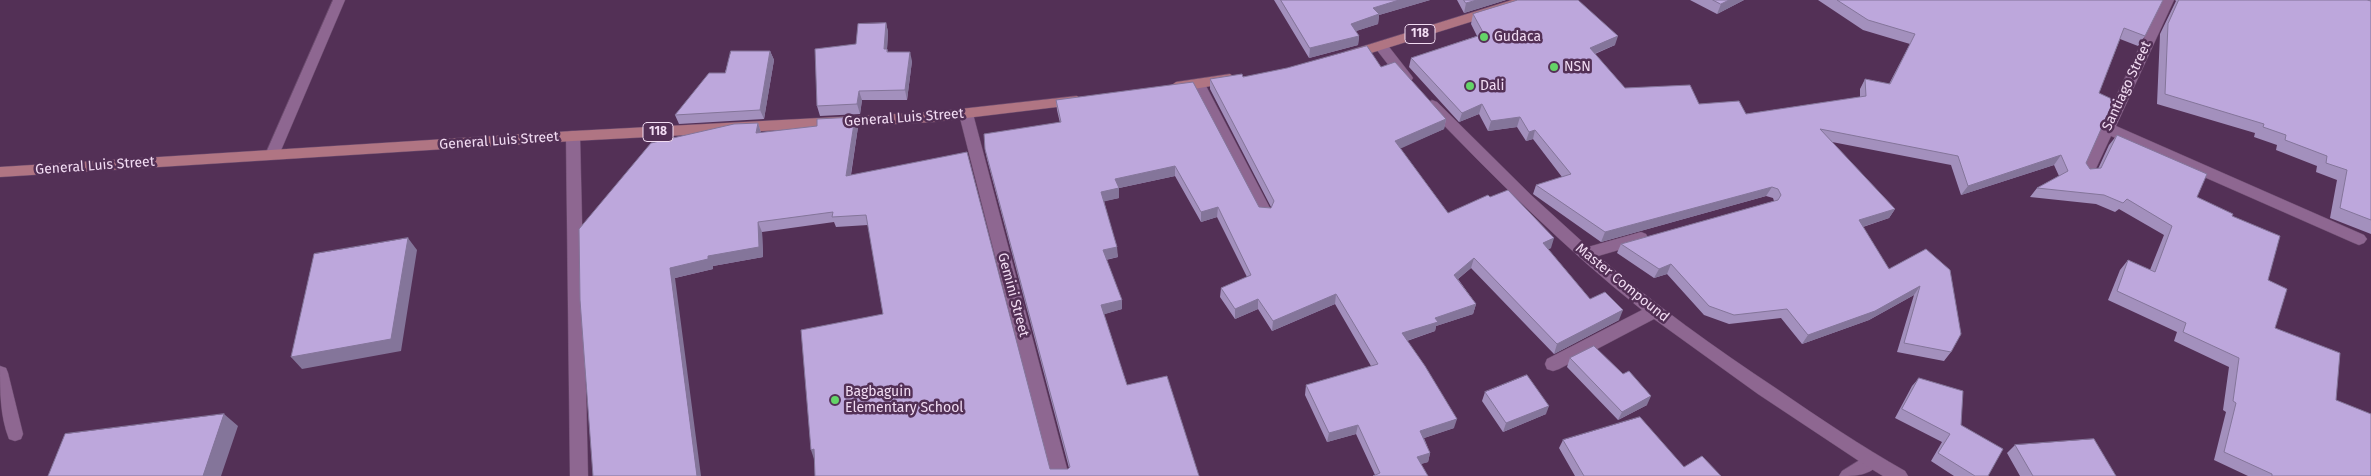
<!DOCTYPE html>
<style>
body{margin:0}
canvas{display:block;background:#533056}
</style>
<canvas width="2371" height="476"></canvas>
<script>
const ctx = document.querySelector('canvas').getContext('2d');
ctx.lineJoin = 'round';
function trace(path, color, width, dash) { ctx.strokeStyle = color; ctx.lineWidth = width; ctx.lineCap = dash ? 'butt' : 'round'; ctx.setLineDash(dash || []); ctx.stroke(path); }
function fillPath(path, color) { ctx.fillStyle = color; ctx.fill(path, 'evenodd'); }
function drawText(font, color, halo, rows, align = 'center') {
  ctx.font = font + ' "Fira Sans",sans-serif'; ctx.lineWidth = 5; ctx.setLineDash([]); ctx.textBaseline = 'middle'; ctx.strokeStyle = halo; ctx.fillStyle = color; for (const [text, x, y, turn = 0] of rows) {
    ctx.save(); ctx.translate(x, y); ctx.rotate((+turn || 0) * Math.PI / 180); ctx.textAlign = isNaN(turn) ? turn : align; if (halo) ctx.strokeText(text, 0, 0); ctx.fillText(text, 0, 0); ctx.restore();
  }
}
const lane = new Path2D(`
 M333,0H345L279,155L277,159H267L265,155Z
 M1198,79L1205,84L1272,212L1270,216H1260L1258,212L1191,84Z
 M0,366L6,368L8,373L23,434L21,439L15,441L9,439C0,416 0,391 0,366Z
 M1871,453L1877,456L1880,461C1872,476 1855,476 1839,476L1842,471Z`);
const street = new Path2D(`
 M2162,0H2174L2116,126L2364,235L2367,239L2364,243L2359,245L2354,243L2111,136L2092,177H2082L2080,173Z
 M1381,41L1386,43L1411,75L1413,78L1411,81H1401L1376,49L1374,46Z
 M1432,100L1437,102L1531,195L1588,247L1641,232L1646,234L1648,238L1646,242L1598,256C1655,305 1715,348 1777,389C1819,418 1861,446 1905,471L1908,476H1883L1865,465L1758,394L1654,319L1559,369L1553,371L1547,369L1545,364L1547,359L1642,310C1565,249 1496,179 1427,108L1425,105Z
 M966,109L971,110L973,114L1069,476H1051L959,114L961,110Z
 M573,131L578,132L580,136L588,476H570L566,136L568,132Z`);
const primary = new Path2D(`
 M1512,0H1532L1531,3L1355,58H1345L1343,55L1345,52Z
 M1230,74L1237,79L1235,82L1176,92L1169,87L1176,82Z
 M1077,96L1084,101L1082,104L933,122L573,141L0,177V167L573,131L933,112Z`);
trace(lane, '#6c4d6f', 1);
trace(street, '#6c4d6f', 1);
trace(primary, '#6c4d6f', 1);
fillPath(lane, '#8e6791');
fillPath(street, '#8e6791');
fillPath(primary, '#b07583');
fillPath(new Path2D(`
 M1274,0H1430L1379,15L1378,24L1356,31L1359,36L1358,45L1309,58Z
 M1457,0H1506L1464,13Z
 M1690,0H1744L1717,14Z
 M1818,0H2163L2145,36L2138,46L2120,39L2099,93L2086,163L2090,169H2098L2109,145L2117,135L2197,197L2232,216L2268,280L2275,328L2336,400L2371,476H2248L2214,460L2226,412L2223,410L2229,367L2174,341L2177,332L2108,300L2120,270L2128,260L2150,270L2164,235L2119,209L2115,212L2096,204L2030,197L2037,188L2059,176L2054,165L1961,195L1951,165L1832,142L1895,209L1889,218L1863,227L1889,269L1926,249L1951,352L1944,361L1897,352L1914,295L1869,320L1802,344L1781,318L1729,324L1704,315L1667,274L1654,278L1617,253L1621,244L1774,201L1773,198L1766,196L1601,242L1533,194L1536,185L1562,177L1533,139L1526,141L1517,127L1488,131L1479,114L1459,122L1409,67L1411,58L1477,36L1471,24L1473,14L1615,45L1595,54L1625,88L1746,114L1860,97V89L1865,79L1889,84L1910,44L1863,30Z
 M2175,0H2371V234L2330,218L2337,180L2316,172L2317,166L2276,150L2277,145L2254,137L2255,133L2157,104L2160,34L2176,1Z
 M886,23L888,32L887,49L888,52L912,61L907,100H862L860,114L820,116L817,106L856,44Z
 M770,51L774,60L764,119L679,124L675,115L725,73Z
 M1381,67L1446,119L1444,129L1400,148L1448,213L1551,248L1548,249L1590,299L1619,320L1554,354L1471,268L1458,279L1476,304L1473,314L1436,326L1435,331L1407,341L1454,428L1424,438L1430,453L1428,462L1375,475L1356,434L1327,442L1305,395L1306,385L1371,366L1335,304L1272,331L1258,309L1235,319L1220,297L1221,288L1247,277L1217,217L1201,222L1175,176L1119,188V198L1104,201L1118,257L1106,260L1122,309L1104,314L1127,385L1199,476H815L883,314L868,225L836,227L834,222L762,232L763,257L713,266V269L675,278L593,476L734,124L758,123L761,133L817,126L855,117L858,127L851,175L1050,469H1068L1069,468L987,159L985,149L1060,123L1057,110L1056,100L1259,207L1271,208V207L1210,89V79Z
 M1570,358L1647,405L1618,420L1567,367Z
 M1919,378L1961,425L1988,476H1954L1931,461L1942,442L1895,418L1912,386Z
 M1485,392L1546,414L1503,432L1482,401Z
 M1563,440L1684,467L1721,476H1575L1559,448Z
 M2015,445L2116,476H2020L2007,453Z`), '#a390bd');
fillPath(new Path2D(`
 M1399,0H1430L1379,15L1378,24L1350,33L1351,24L1373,8Z
 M1477,0H1506L1464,13L1466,3Z
 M1729,0H1744L1717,14L1721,4Z
 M886,23L888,32L887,49L889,58L884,49Z
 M1359,36L1358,45L1309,58L1310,48Z
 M1618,36L1615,45L1586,57L1590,48Z
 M770,51L774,60L764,119L760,110Z
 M910,52L912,61L907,100L905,90Z
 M859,91L862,100L860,114L857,104Z
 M1482,104L1479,114L1459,122L1462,113Z
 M855,117L858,127L849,186L846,176Z
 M1520,117L1517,127L1488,131L1491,121Z
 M1446,119L1444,129L1393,152L1395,141Z
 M758,123L761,133H756Z
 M1535,130L1533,139L1526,141L1529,132Z
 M2061,155L2054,165L1961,195L1968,186Z
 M1175,166V176L1119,188V198L1102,202L1101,192L1115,179Z
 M1772,187L1766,196L1601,242L1605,232Z
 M1218,207L1217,217L1201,222V212Z
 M1895,209L1889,218L1853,230L1859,220Z
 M758,222L762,232L763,257L713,266V269L675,278L701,476H697L670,268Z
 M408,238L417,250L401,351L302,369L291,357Z
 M1554,238L1551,248L1540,253L1543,243Z
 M1117,247L1118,257L1104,260L1103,250Z
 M1474,258L1471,268L1452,284L1454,275Z
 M1671,264L1667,274L1654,278L1659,269Z
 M1920,286L1914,295L1869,320L1802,344L1808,335Z
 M1336,294L1335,304L1272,331L1273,321Z
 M1258,299V309L1235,319V309Z
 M1122,300V309L1102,315L1101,305Z
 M1476,304L1473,314L1436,326L1435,331L1400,343L1402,333L1435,318Z
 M1623,310L1619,320L1554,354L1557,344Z
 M1651,396L1647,405L1618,420L1622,412Z
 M1549,406L1546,414L1503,432L1506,423Z
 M224,414L238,426L221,476H203Z
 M1457,419L1454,428L1418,440L1420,431Z
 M1358,425L1356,434L1327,442L1329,433Z
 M814,449V459L811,450Z
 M1430,453L1428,462L1415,466L1417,457Z`), '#84759a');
const building = new Path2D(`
 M1281,0H1399L1373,8L1379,14L1351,24L1359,36L1310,48Z
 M1464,0H1477L1466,3Z
 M1518,0H1578L1618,36L1590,48L1625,88L1690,85L1699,104L1739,101L1746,114L1866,96L1865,79L1890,84L1915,34L1868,20L1837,0H2163L2145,36L2124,28L2099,93L2114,100L2086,163L2090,169L2101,168L2117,135L2207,174L2197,197L2233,214L2232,216L2280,236L2268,280L2287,289L2275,328L2340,353L2336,400L2371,414V476H2272V474L2224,452L2236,403L2233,401L2239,358L2183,332L2186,323L2117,291L2128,260L2155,272L2172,226L2127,199L2123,203L2104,195L2037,188L2068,171L2061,155L1968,186L1958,156L1820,129L1895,209L1859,220L1889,269L1926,249L1950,270L1961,334L1951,352L1904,343L1920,286L1875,311L1808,335L1787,309L1734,315L1709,306L1671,264L1659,269L1621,244L1778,200L1781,195L1778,189L1772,187L1605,232L1536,185L1571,174L1535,130L1529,132L1520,117L1491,121L1482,104L1462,113L1411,58L1484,34L1473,14Z
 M1713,0H1729L1721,4Z
 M2179,0H2367L2371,1V220L2340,208L2347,170L2326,163L2327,156L2285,140L2286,135L2263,127L2264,124L2165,94L2168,24Z
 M886,23L884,49H887V52H910L905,90L859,91L857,104L817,106L815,49L856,44L858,24Z
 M1367,46L1381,67L1395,62L1446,119L1395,141L1448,213L1488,195L1490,197L1508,190L1554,238L1543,243L1590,299L1605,292L1623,310L1557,344L1474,258L1454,275L1476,304L1435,318L1438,322L1402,333L1425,366L1457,419L1420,431L1430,453L1417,457L1428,476H1373L1380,473L1358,425L1329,433L1306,385L1378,364L1336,294L1273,321L1258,299L1235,309L1221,288L1251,275L1218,207L1201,212L1175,166L1115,179L1119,188L1101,192L1117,247L1103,250L1122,300L1101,305L1127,385L1167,376L1199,476H815L814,449L811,450L801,330L883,314L866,215L832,217L833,212L758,222L759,247L708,256V259L670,268L697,476H593L580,300L579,229L651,143L734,124L758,123L756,133L817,126V119L855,117L846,176L967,152L1050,469H1068L1070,467L985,149L984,134L1061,122L1056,100L1193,82L1259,207L1271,208L1274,201L1210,79L1242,74L1243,77L1287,68Z
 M731,51H770L760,110L675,115L709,73H725Z
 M408,238L391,339L291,357L314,254Z
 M1594,346L1623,374L1629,371L1651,396L1622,412L1570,358Z
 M1527,375L1549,406L1506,423L1485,392Z
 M1919,378L1963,391L1961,425L2003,449L1988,476H1975L1938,453L1950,434L1902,409Z
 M224,414L203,476H48L65,434Z
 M1640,417L1684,467L1702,456L1721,476H1584L1563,440Z
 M2094,439L2116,476H2033L2015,445Z`);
fillPath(building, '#bda7dc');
trace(building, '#84759a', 1);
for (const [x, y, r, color] of [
 [1484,37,5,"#64d468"],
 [1554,67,5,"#64d468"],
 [1470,86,5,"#64d468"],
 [835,400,5,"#64d468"]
]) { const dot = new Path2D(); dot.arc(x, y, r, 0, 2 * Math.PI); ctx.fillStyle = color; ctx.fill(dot); trace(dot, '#533056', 2); }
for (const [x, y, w] of [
 [1420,34,30],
 [658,132,30]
]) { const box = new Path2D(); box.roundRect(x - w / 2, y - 9.5, w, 19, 4); ctx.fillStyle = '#533056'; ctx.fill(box); trace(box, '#f2dcf3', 1); }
drawText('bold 12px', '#f2dcf3', null, [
 ["118",1420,34],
 ["118",658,132]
]);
drawText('14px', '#f2dcf3', '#533056', [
 ["Gudaca",1494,37],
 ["NSN",1564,67],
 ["Dali",1480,86],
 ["Bagbaguin",845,392],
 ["Elementary School",845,408]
], 'left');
drawText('14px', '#f2dcf3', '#533056', [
 ["Santiago Street",2127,86,-65],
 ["General Luis Street",904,118,-4],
 ["General Luis Street",499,141,-4],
 ["General Luis Street",95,166,-4],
 ["Master Compound",1622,283,39],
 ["Gemini Street",1013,295,75]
]);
</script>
